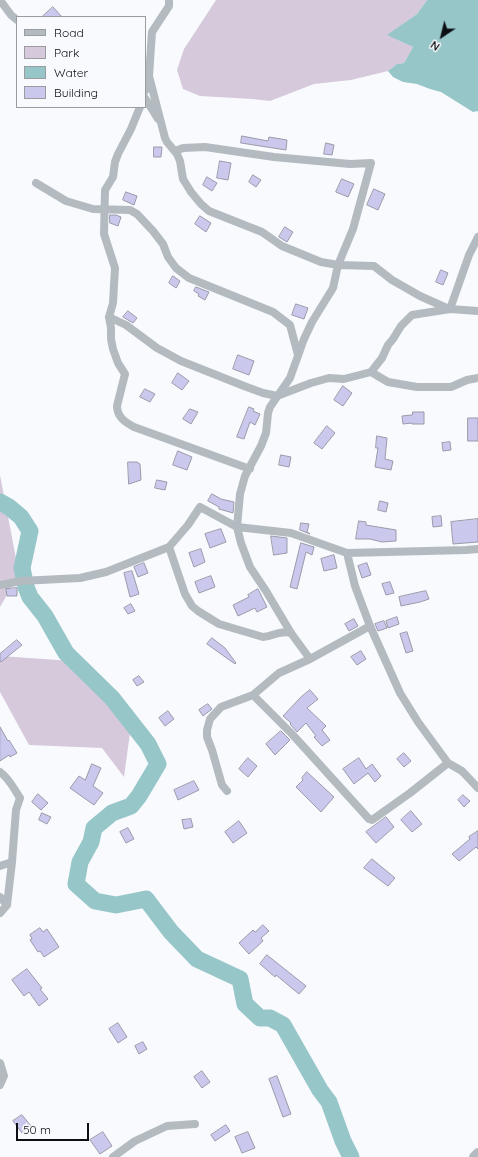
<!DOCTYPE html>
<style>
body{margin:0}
#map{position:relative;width:478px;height:1157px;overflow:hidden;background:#f8fafe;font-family:Quicksand,sans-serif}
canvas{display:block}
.legend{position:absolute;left:16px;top:16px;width:130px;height:92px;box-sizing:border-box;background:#f8fafe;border:1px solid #9a9ca0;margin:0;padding:5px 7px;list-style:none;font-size:12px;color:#0c0f14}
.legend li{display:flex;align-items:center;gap:8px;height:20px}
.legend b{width:20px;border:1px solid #9a9ca0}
.north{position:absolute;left:422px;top:16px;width:40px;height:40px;-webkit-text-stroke:3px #f8fafe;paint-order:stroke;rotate:215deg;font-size:11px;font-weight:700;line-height:16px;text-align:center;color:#0c0f14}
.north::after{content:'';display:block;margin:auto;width:14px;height:18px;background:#0c0f14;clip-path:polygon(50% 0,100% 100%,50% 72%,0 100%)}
.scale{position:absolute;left:16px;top:1123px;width:73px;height:18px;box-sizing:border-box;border:2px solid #0c0f14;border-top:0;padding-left:5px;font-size:12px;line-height:14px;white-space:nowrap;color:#0c0f14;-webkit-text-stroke:3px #f8fafe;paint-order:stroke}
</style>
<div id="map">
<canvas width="478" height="1157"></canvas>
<ul class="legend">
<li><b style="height:5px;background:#b4bbc0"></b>Road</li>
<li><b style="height:11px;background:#d7c9dc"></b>Park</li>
<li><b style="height:11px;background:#96c6c8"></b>Water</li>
<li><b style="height:11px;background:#cac8ec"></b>Building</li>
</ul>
<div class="north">N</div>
<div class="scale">50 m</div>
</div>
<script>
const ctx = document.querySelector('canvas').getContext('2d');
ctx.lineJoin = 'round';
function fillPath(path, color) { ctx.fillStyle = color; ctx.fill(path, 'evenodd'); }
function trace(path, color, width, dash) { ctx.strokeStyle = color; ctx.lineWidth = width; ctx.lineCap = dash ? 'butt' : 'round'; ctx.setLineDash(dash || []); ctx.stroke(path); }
fillPath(new Path2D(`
 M216,0H427L417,14L388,35L413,47L404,63L397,64L388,71L351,80L314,84L270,101L252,99L200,96L183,89L177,70L184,49Z
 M0,475L19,574L0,607Z
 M0,656L87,662L133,711L124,777L102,748L29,745L0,692Z`), '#d7c9dc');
fillPath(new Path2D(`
 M427,0H478V111L473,112L441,92L430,89L417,84L403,82L393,77L388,71L397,64L404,63L413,47L387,35L417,14Z`), '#96c6c8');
trace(new Path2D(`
 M0,502L9,507L21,517L30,531L22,568L26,587L30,597L45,616L66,653L112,698L148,744L158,764L139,796L131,806L112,813L94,828L91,842L80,862L76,884L95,901L116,905L146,899L171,932L197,959L240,979L245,1004L260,1018H270L283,1025L320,1090L329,1102L343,1141L351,1157`), '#96c6c8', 17);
const building = new Path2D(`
 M53,7L62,17H42Z
 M242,136L268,141L269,137L287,140L286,150L241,143Z
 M326,143L334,145L332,155L324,154Z
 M154,147H162L161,157H154Z
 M220,161L231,163L228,180L217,178Z
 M253,175L261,180L256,187L249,182Z
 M207,177L217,183L212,191L203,185Z
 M342,179L354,184L348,197L336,192Z
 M374,189L385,194L378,210L367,205Z
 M126,192L137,196L134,205L123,200Z
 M110,215H116L121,217L118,226L110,223Z
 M200,216L211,223L206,232L195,224Z
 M285,227L293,232L287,242L279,237Z
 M441,270L448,273L443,285L436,282Z
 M173,276L180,281L176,288L169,283Z
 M196,287L209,292L205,300L198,296L199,294L194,291Z
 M296,304L308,308L304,319L292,315Z
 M128,311L137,318L133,323L123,317Z
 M238,355L254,361L249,375L233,369Z
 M178,373L189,381L182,390L172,383Z
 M343,386L352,393L343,406L334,400Z
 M145,389L155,394L150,402L140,397Z
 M249,407L254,409L253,411L260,414L255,425L250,422L244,439L237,437Z
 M190,409L198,412L191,424L183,419Z
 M413,412H424V424H412V423L403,424L402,416L412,415Z
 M468,418H478V441H468Z
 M327,426L335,433L322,449L314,443Z
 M377,436L387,438L385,459L393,461L391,470L375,467L378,448H376Z
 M450,442L451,450L443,451L442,443Z
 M178,451L192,457L187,470L173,465Z
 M281,455L291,457L289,467L279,465Z
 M128,462H137L140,464L141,480L129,484Z
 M157,480L167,482L165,490L155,488Z
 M212,494L221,499L234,502L233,513L219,509V507L208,501Z
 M380,501L388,503L386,512L378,510Z
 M441,516L442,526L433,527L432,517Z
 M478,519V542L453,544L451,522Z
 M359,521L366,522V525L396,530V541L382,542L370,539H356Z
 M301,523L309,524L307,532L310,534L300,530Z
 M221,529L226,542L210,548L205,534Z
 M271,536L287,538V553L274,555Z
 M301,543L314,547L312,555L306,552L297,589L290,587L299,550Z
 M201,549L205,562L194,567L189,553Z
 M334,555L337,568L324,571L321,559Z
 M144,563L148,573L138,577L134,567Z
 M367,563L371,575L362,578L358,566Z
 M132,571L139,594L130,597L124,573Z
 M211,576L215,587L199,593L195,582Z
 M390,582L394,593L386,595L382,584Z
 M17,588V596H7L6,589Z
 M258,589L267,607L257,612L255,608L238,616L233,605L249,597L248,595Z
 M426,591L429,599L420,602L401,606L399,597Z
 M131,604L135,611L128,614L124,608Z
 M397,617L399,624L388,628L386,621Z
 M354,619L358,626L349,631L345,624Z
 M384,621L387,628L378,631L375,624Z
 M407,632L413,651L406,653L400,634Z
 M212,638L225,648L236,663L235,664L207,644Z
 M17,640L22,645L1,662L0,660V654Z
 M361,651L366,659L357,665L351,657Z
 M139,676L144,682L137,686L133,680Z
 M310,690L318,699L307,708L326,726L322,730L330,740L322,746L314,737L316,736L306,723L297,732L290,724L291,723L283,716L301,697Z
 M208,704L212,709L203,716L199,710Z
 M168,711L174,719L165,726L159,718Z
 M0,727L8,741L9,740L17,753L10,757L9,755L0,761Z
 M281,731L290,740L275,755L266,744Z
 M404,753L411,761L404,767L397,759Z
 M248,758L257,766L248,777L239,769Z
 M359,758L366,769L372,764L381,776L375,782L368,773L354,784L343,769Z
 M92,764L101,768L93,786L103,793L94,805L70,788L79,776L85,780Z
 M307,772L334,797L321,812L296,787L303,780L302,778Z
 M194,781L199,790L178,800L174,790Z
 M38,794L48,803L41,810L32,802Z
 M463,795L470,801L464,807L458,800Z
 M411,811L422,824L412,832L401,820Z
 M42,813L51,817L47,824L39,820Z
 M386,817L394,827L376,843L366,832Z
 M191,819L193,827L184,829L182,820Z
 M239,821L247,833L233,843L225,832Z
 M128,828L134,839L126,843L120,832Z
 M478,831V849L476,847L459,861L452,854L470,839L469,837Z
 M372,859L395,878L388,886L364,868Z
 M263,925L269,931L261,938L263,941L249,954L239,943L253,930L255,932Z
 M40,928L43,932L47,929L59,947L44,957L40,951L38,952L30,940L32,939L30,935Z
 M267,955L306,986L299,994L276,975L275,977L260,964Z
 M27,969L42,988L40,989L48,999L39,1006L29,992L24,996L12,980Z
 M118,1023L127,1037L118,1043L109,1029Z
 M143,1042L147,1049L139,1054L135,1046Z
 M202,1071L210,1082L202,1088L194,1077Z
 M277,1076L291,1114L283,1117L269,1079Z
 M22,1115L31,1126L22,1133L13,1121Z
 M226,1125L230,1131L215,1141L211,1135Z
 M103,1132L112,1146L100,1154L90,1140Z
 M248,1132L255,1148L242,1153L235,1137Z`);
fillPath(building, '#cac8ec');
trace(building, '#9b9aaa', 1);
trace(new Path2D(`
 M0,0L11,15L17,20
 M149,76L165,138L167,142L177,154L180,161L183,179L191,192L201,204L209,211L262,232L282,246L321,262L338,265L374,266L392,280L420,296L449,309
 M145,91L149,76L152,32L169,6V0
 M145,98L158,119
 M140,107L131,129L118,154L115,162L113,177L105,190L104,234L115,268L113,303L109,317L111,328V339L113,349L118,363L125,374L117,406C117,417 125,422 134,427L250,469
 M175,151L183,148L205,147L274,157L350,164L371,163L353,229L338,265L333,288L312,322L304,339L290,378L270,407L268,413L266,433L261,446L245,476L240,494L237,527L241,543L250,567L266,591L291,633L310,659
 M36,183L66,201L93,209L130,210L137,214L153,231L163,244L168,257L176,268L189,278L273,312L290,325L298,355
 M450,309L469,255L478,237
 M109,317L126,325L157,348L181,361L244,386L263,393L277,396L311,383L329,378L344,379L371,372L382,358L388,345L393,339L401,326L412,315L450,309L478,311
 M371,372L388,382L417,387H451L467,380L478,378
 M169,547L185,594L192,606L198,611L219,624L263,637C275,636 279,630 291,633
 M347,553L355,586L370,626L400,693L418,722L448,763L462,771L478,788
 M0,585L21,581L80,578L106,572L169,547L188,525L200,507L237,527L291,533L347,553L466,550L478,549
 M253,695L292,734L369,819L372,820L410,793L448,763
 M0,772C9,778 14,789 20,798L16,810L12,862L7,905L0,913
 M227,791L222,785L212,750L207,737V730L210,719L221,707L253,695L279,673L310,659L370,626
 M0,866L12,862
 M0,897L7,905
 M0,1063L4,1076L0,1085
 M113,1157L135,1141L167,1126L195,1124`), '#b4bbc0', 8);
trace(new Path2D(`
 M474,1157L478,1153`), '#b4bbc0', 10);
</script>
